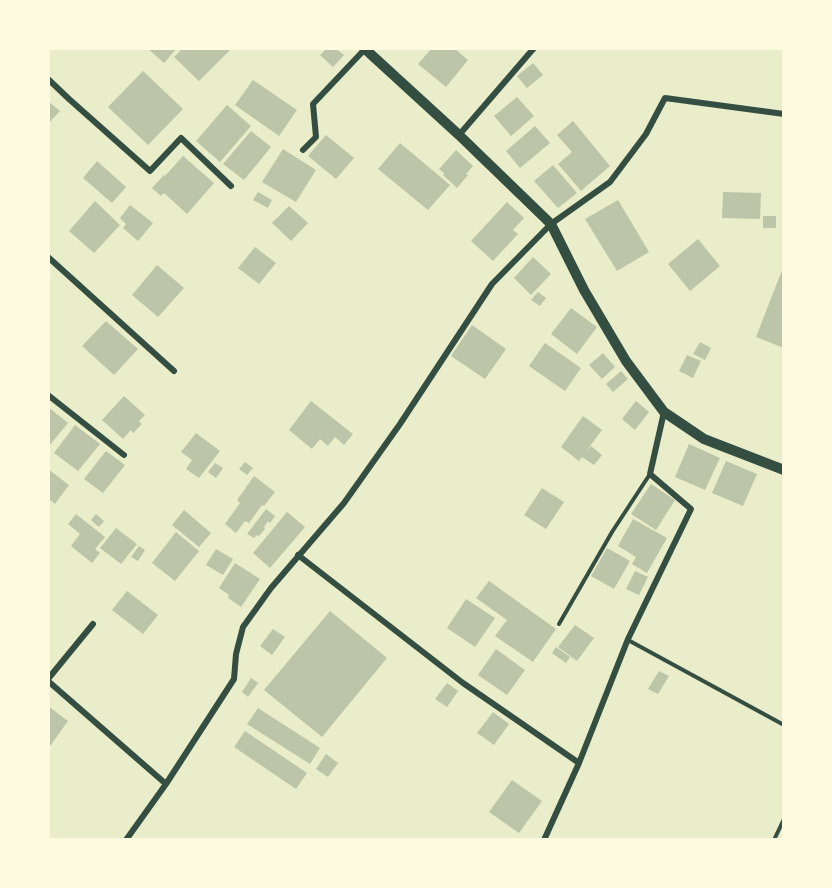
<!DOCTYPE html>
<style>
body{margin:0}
#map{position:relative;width:832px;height:888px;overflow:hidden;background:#e9edc9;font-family:Quicksand,sans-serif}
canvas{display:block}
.frame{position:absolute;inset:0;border:50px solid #fefae0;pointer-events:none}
</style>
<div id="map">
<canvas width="832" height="888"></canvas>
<div class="frame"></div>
</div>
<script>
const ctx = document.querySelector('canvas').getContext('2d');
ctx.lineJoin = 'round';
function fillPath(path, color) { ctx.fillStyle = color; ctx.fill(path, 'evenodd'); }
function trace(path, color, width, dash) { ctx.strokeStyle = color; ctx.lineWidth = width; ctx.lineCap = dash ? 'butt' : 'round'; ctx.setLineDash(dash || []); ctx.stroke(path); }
fillPath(new Path2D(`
 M147,48H177L164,63Z
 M183,48H228L230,50L199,81L174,57Z
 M327,48H335L344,55L333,67L320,55Z
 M432,48H454L468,60L446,87L418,64Z
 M533,63L543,75L527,88L517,76Z
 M143,71L183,109L148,145L108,107Z
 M253,80L297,110L279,136L235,105Z
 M517,97L534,116L511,136L494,116Z
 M48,101L60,111L48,124Z
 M227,105L251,126L220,162L196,141Z
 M573,121L610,166L581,191L558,164L572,152L557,135Z
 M535,126L550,143L520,168L506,151Z
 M251,131L271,147L244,180L223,164Z
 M326,135L354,158L336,179L308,156Z
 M400,143L450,185L428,210L378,169Z
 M283,149L316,170L296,202L262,182Z
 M456,150L473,166L466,174L468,175L457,188L443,175L444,173L439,169Z
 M183,156L214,183L187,214L164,193L161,196L152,188L164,175L165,176Z
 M97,161L126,187L112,203L83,178Z
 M553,165L577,193L558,208L534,181Z
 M258,192L272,200L268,208L253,200Z
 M723,192L761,193L760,219L722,218Z
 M618,200L649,252L617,271L585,219Z
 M95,201L120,225L94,253L69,231Z
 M507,202L524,218L513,230L518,234L493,261L471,241Z
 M130,205L153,223L138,241L123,228L126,224L120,218Z
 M289,206L308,223L291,241L272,223Z
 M763,216H776V228H763Z
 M698,239L720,266L690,291L668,264Z
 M255,247L276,263L259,284L238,268Z
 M533,257L551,274L531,295L514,278Z
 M157,265L184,288L158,317L132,295Z
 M784,265V348L756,337Z
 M538,292L546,298L540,306L531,300Z
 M571,308L597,327L577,354L551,334Z
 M106,321L138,349L114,375L82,346Z
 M472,325L506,349L485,379L451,356Z
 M700,342L711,348L705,360L693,354Z
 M545,343L581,368L565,391L529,366Z
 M603,353L615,367L602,379L589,365Z
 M687,355L701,361L693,378L679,371Z
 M621,371L628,379L613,392L606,384Z
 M124,396L145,415L139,421L142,424L133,433L131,430L123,439L102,420Z
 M311,401L353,434L344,445L335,437L328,446L320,439L312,449L289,430Z
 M636,401L649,412L635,430L622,419Z
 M48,407L68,423L48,447Z
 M583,416L602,430L585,453L591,446L602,455L594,465L582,457L579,461L561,447Z
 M75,425L100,444L78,471L54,453Z
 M196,433L220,451L199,478L186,469L192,460L181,452Z
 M689,444L720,458L705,490L675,477Z
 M106,451L125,465L103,493L84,479Z
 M726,461L757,474L743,506L712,493Z
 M245,462L253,468L247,475L239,469Z
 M215,463L223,468L216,478L208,472Z
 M48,469L69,485L55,504L48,498Z
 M254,476L275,492L264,506L262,505L249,523L245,521L236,533L225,524L240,503L237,500Z
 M651,484L675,500L656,530L631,514Z
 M542,488L564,502L546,529L524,515Z
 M266,509L275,516L270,523L268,521L264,527L265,529L259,536L257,535L254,538L247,534Z
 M184,510L211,533L199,547L172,525Z
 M287,512L305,527L270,568L253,553Z
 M76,514L105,537L95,549L100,553L92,563L71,546L80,534L68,524Z
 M96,514L104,521L99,527L91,520Z
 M633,519L667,538L647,573L632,564L636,557L618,546Z
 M116,528L137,544L121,564L100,548Z
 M176,532L199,551L175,581L152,563Z
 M139,546L145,550L138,561L131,557Z
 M607,548L630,561L614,589L591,576Z
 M216,549L233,559L223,575L206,565Z
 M235,563L260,579L241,607L228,598L229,595L219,588Z
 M635,571L648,577L639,595L626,589Z
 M489,581L556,629L533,662L495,636L507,620L476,598Z
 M127,591L158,615L143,634L112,610Z
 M466,599L495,618L475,647L447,628Z
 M330,611L387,658L322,737L264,690Z
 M575,625L594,638L577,661L558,647Z
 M273,629L285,637L272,655L260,646Z
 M556,647L570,657L566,663L552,653Z
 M496,649L525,670L507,695L478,675Z
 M659,671L669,676L658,694L648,689Z
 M251,678L258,683L248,697L242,692Z
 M447,683L458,691L447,707L435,699Z
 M48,706L68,721L48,749Z
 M258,708L320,748L310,764L247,724Z
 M493,712L509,724L494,745L477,733Z
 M245,731L307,773L296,789L234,747Z
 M326,754L338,763L328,777L316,769Z
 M512,780L542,801L519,833L489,812Z`), '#bcc5a7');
trace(new Path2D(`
 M774,840L784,819`), '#344e41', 4);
trace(new Path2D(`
 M559,624L612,532L650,474
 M628,640L784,725`), '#344e41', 4);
trace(new Path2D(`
 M48,79L69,99L150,171L181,138L231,186
 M459,135L534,48
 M303,150L316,137L313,104L365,49
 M48,257L174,371
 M48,395L124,455
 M298,555L463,683L579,763
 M48,679L93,624
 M48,681L166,784
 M126,840L166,784L234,679L236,654L243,627L271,588L344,503L400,424L492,284L551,224L610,182L646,134L665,98L784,114
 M544,840L579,763L628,639L691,509L650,474L664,412`), '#344e41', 6);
trace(new Path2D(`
 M364,48L459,135L551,224L584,290L626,361L664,412L704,439L784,470`), '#344e41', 10);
</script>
